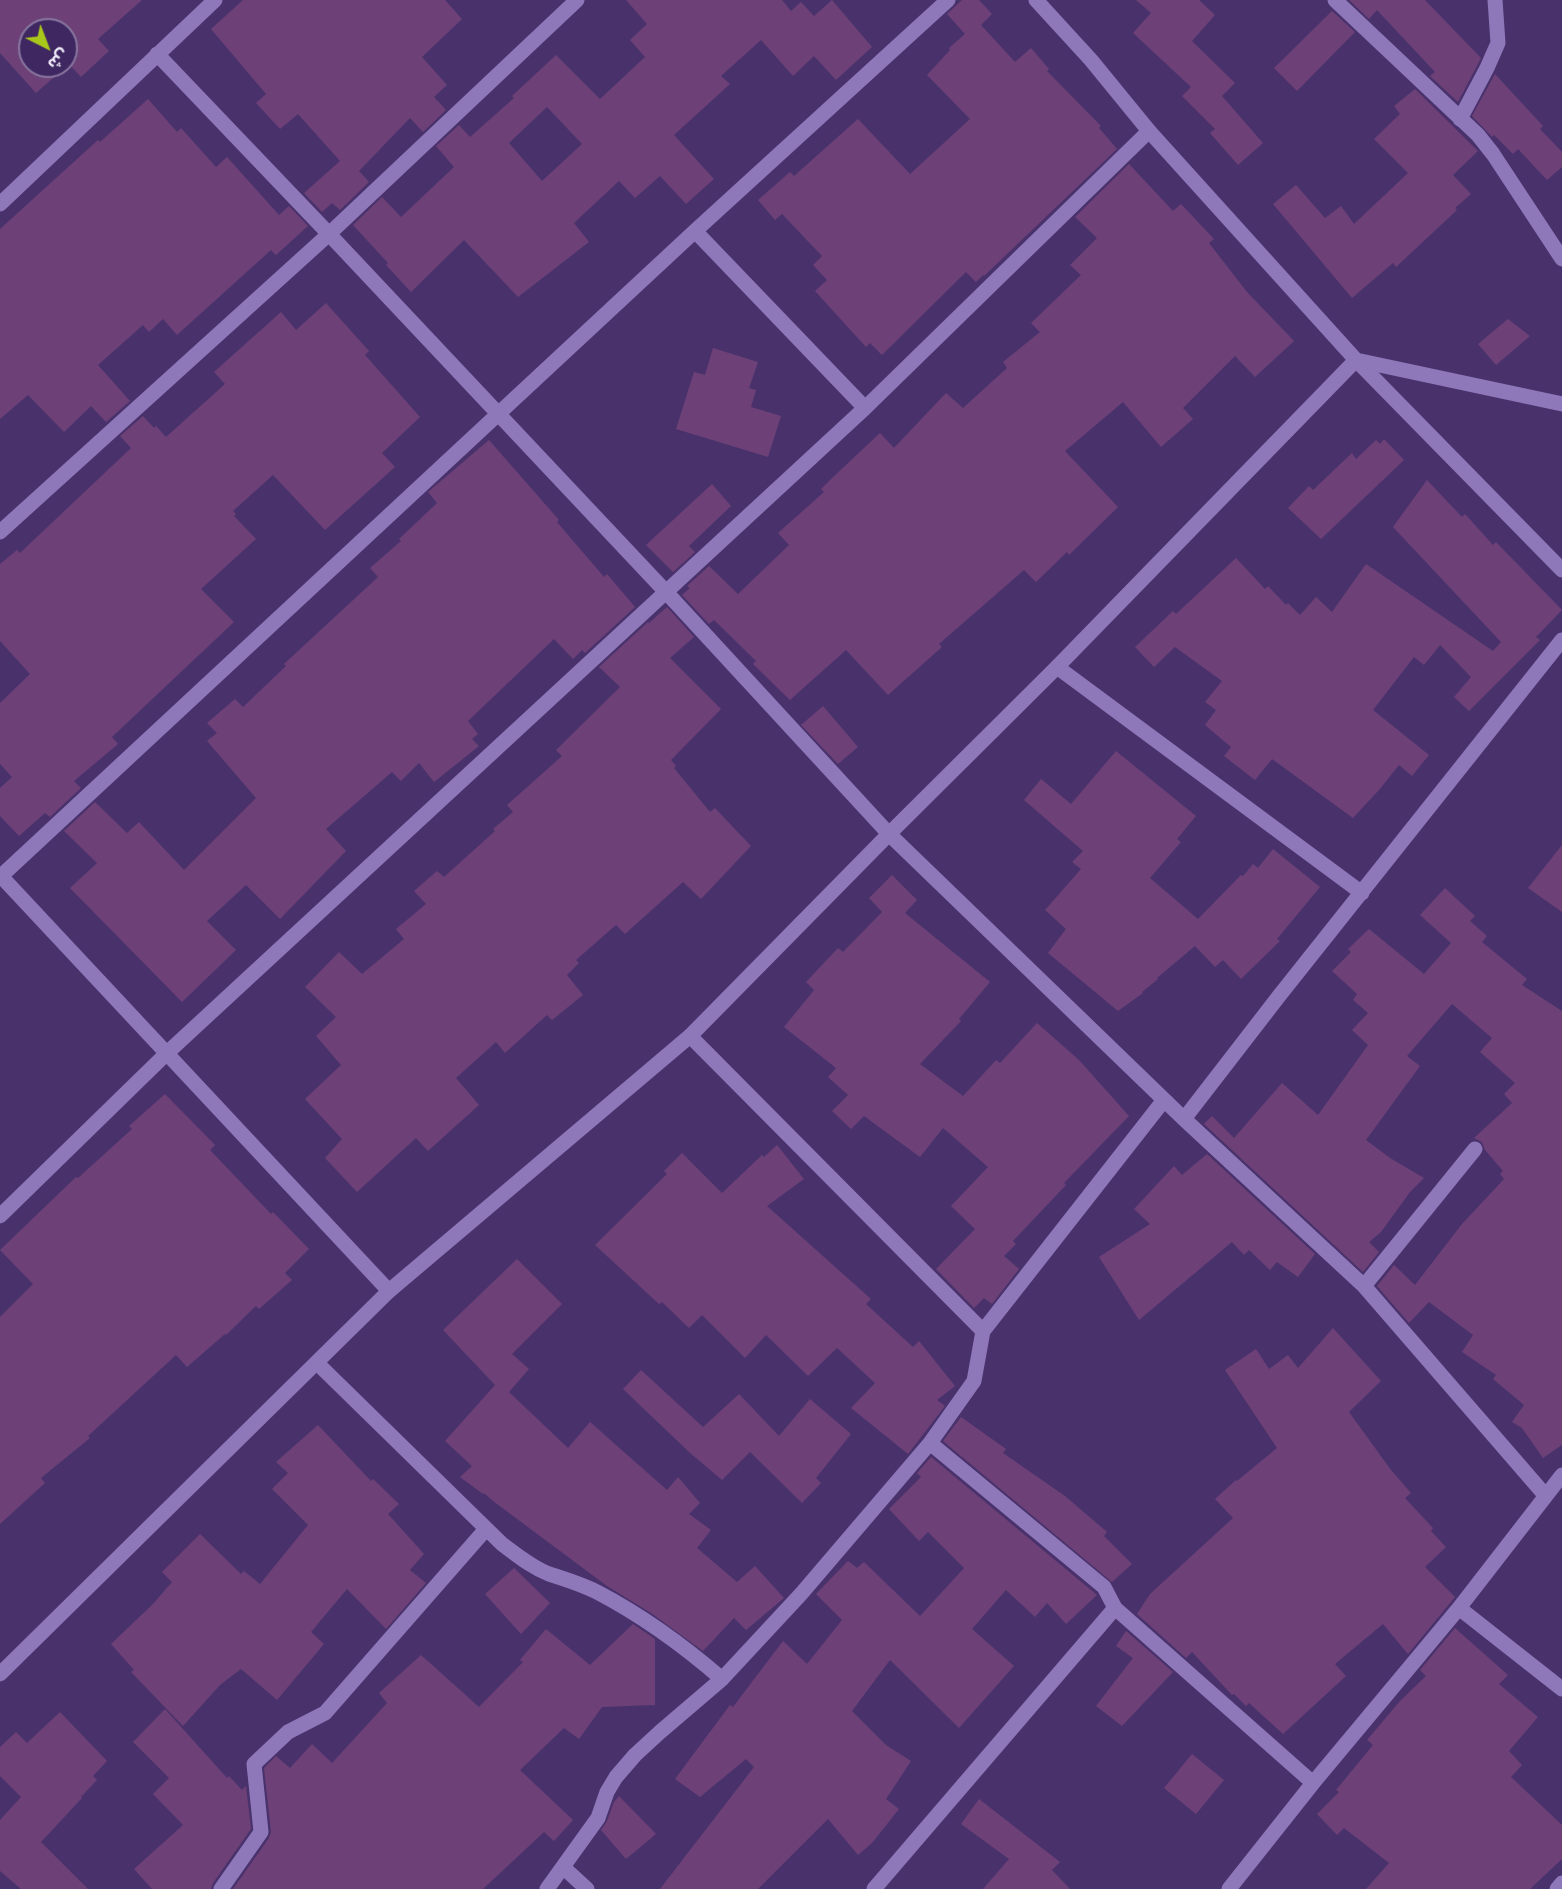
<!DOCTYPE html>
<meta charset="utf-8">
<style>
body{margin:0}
#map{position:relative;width:1562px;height:1889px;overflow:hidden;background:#49326c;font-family:Inter,"Noto Sans Arabic",sans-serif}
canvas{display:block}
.north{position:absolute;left:18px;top:18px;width:60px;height:60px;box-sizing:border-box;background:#3f2761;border:2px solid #86769e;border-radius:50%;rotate:138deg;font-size:16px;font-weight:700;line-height:24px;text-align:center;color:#f0ecfa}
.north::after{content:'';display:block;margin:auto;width:21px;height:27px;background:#a9c71b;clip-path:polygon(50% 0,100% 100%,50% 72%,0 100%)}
</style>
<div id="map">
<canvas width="1562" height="1889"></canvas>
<div class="north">ش</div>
</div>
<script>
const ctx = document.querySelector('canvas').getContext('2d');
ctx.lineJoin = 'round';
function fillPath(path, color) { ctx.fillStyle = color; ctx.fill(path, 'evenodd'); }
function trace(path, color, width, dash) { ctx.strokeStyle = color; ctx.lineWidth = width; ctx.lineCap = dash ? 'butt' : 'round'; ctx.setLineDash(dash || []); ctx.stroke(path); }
fillPath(new Path2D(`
 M0,0H142L98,39L109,51L81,77L69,64L36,93L0,53ZM30,30H66V66H30Z
 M243,0H445L462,19L422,57L447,85L434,97L446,110L423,132L410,118L359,171L369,182L340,210L332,203L322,212L304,193L340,161L298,114L280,129L256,103L266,94L211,29Z
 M626,0H782L791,11L801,2L814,16L832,0L872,47L836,80L814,56L793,76L761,40L721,76L730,84L674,135L714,179L686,204L660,176L635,198L619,181L574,223L589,242L518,297L464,240L411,292L386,265L388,263L353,225L382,197L401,217L454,167L436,146L459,125L470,137L514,98L512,96L556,55L600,99L645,57L630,40L647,24ZM547,107L582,144L542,181L509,143Z
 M962,0H979L992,14L981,25L1015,62L1031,48L1049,69L1047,71L1101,126L1099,128L1117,149L984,276L983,275L976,282L966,272L882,355L870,343L866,347L815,291L827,280L813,265L822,256L782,214L775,220L758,200L790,172L794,176L858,119L910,174L970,119L927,75L950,50L949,48L965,34L947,14Z
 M1136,0H1199L1215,15L1192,41L1235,83L1222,96L1263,143L1238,165L1210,133L1215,129L1182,96L1191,87L1133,33L1151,13Z
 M1349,0H1425L1481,58L1458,102L1430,76L1435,72L1377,10L1369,19Z
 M1332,11L1355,32L1297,91L1274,68Z
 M1495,74L1543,126L1540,129L1562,152V167L1547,180L1518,149L1513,154L1494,135L1492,137L1472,116Z
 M1415,89L1478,151L1453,175L1471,194L1455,208L1457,210L1396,267L1393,263L1352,298L1273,204L1296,185L1325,218L1341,206L1354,224L1408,173L1374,139L1400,114L1394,106Z
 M148,99L177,132L181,128L216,167L227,157L279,215L289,206L308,226L276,255L271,250L177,335L163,319L149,332L143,325L98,365L130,401L106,422L91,406L64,432L28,395L0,419V229L98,140L100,142Z
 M1129,164L1173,211L1181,204L1214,239L1209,243L1247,292L1294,341L1255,377L1235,356L1183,408L1193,419L1161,447L1123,402L1065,451L1118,507L1069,555L1067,552L1036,582L1024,570L939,644L942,647L888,695L846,650L790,700L753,664L756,661L714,620L709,624L682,595L690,588L687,586L709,566L738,594L789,545L778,533L824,492L821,489L830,480L880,433L894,448L946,393L963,408L1007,368L1003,362L1040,332L1031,323L1081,275L1070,265L1097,238L1075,217Z
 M326,303L369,351L365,355L420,417L382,453L395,467L325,530L273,475L233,511L236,514L234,516L256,539L201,589L234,622L112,737L118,744L74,781L81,788L50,817L45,813L19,836L0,816V788L12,777L0,764V703L30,674L0,641V564L17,550L20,553L131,448L120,436L143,416L154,428L156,426L166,437L225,384L214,372L281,312L296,330Z
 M1508,319L1530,336L1496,365L1478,344Z
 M713,348L758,362L749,388L756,390L751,407L781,416L768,457L676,429L694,372L705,375Z
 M1384,439L1404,460L1321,539L1288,508L1309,486L1313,490L1352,453L1356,459L1376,440L1380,444Z
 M489,440L559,520L557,522L604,577L607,574L635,607L585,653L582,650L573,659L554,639L468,721L478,734L472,739L479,746L434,782L419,763L401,781L392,772L326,829L346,851L280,919L246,885L207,921L236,950L182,1002L70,888L97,863L64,831L95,802L127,833L139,822L184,870L256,798L207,741L217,733L207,723L235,699L243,707L286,666L284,664L378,577L370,568L401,541L399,539L437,503L428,492Z
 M1427,480L1462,517L1465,514L1493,545L1496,542L1562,610L1536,637L1540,640L1469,711L1454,697L1471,677L1440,645L1424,665L1414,657L1373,710L1429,755L1412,776L1399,765L1379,790L1353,818L1272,759L1255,780L1224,756L1231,747L1205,725L1216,710L1205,702L1222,681L1175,647L1154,667L1135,647L1173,611L1176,614L1236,558L1265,589L1268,586L1286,605L1288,603L1300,615L1316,597L1332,612L1366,564L1493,651L1501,642L1393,527Z
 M712,484L731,506L689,546L695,552L673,572L646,545Z
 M667,607L694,637L670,658L721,709L671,760L676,766L674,768L710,812L715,808L751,846L701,899L683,882L625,934L616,925L576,960L579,963L567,975L583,995L552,1020L547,1015L505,1053L496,1042L456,1078L479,1105L428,1151L416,1138L357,1192L325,1158L342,1139L305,1099L341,1065L316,1036L336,1017L305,987L339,952L362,974L404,939L396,929L426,904L414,891L437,871L444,877L495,831L493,829L513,812L507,805L562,756L556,750L620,687L599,667L648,622L649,623Z
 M823,706L858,747L838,764L801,725Z
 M1116,751L1196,816L1177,839L1181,842L1150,878L1198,919L1241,875L1243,876L1253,864L1258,868L1273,849L1320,887L1277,939L1280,941L1241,979L1223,960L1215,967L1195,946L1157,978L1158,979L1142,992L1143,993L1118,1011L1048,953L1066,929L1045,910L1081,869L1072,862L1083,851L1024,800L1041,779L1071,804Z
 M1562,845V912L1528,888Z
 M892,875L917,900L905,913L990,982L959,1019L961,1021L920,1064L963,1096L996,1060L1000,1063L1037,1023L1079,1060L1129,1116L1064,1183L1066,1185L1013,1241L1016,1244L1004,1256L1019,1269L992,1304L984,1298L974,1308L936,1269L975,1229L951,1206L988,1167L943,1128L920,1157L864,1116L851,1129L832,1111L848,1095L828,1077L836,1068L784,1027L814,990L806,982L838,948L843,952L882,912L869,898Z
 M1445,888L1475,916L1470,921L1487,936L1482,942L1527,979L1522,985L1562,1011V1445L1543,1458L1522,1428L1512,1422L1524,1405L1493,1379L1496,1375L1462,1352L1473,1335L1429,1302L1409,1323L1377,1286L1394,1265L1415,1285L1462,1224L1504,1179L1500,1174L1503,1171L1485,1150L1482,1142L1474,1138L1512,1103L1504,1094L1515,1083L1480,1052L1492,1038L1452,1004L1407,1056L1420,1066L1366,1140L1390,1158L1424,1178L1410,1192L1381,1232L1369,1242L1379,1252L1363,1272L1204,1124L1212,1116L1234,1138L1282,1083L1318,1115L1368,1045L1352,1030L1368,1013L1353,1000L1357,994L1332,971L1351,952L1348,949L1369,929L1424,974L1451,943L1420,915Z
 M165,1094L215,1145L210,1150L271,1214L273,1212L309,1249L285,1273L292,1280L259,1309L256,1306L226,1335L225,1334L187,1367L176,1355L88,1436L90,1438L41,1478L45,1483L0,1524V1317L33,1284L0,1250L76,1177L78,1178L132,1129L129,1126Z
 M777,1145L804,1179L767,1206L871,1299L866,1304L913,1347L919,1341L955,1386L937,1400L945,1406L908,1454L851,1408L875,1383L837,1348L808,1376L766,1335L745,1358L702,1315L689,1328L662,1302L659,1304L595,1245L667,1174L664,1171L682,1153L722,1193L762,1155L764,1157Z
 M1207,1154L1315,1254L1298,1277L1277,1262L1270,1270L1249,1250L1244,1255L1232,1242L1139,1320L1099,1257L1150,1224L1134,1209L1174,1166L1182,1175Z
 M517,1259L562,1304L512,1354L529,1369L509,1392L568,1448L590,1422L667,1490L678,1477L700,1503L689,1514L711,1530L697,1548L737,1582L755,1566L784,1598L746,1630L734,1618L703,1651L651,1613L607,1586L493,1501L484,1493L483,1494L460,1477L472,1466L445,1441L495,1385L443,1330Z
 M1333,1328L1381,1381L1349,1412L1391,1470L1411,1493L1405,1498L1433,1528L1431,1531L1446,1547L1425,1567L1455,1597L1408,1654L1383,1624L1335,1664L1346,1676L1283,1734L1249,1703L1246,1706L1234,1694L1232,1695L1192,1652L1186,1658L1137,1614L1150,1594L1233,1518L1215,1499L1236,1480L1237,1481L1277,1448L1225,1370L1256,1349L1269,1369L1288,1355L1298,1368Z
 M641,1370L703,1427L739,1394L779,1436L810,1399L851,1434L816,1478L821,1483L802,1503L750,1452L722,1480L689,1452L623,1389Z
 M961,1417L1006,1449L1003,1453L1065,1496L1107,1532L1104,1536L1132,1564L1112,1582L943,1441Z
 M318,1425L371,1481L373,1479L399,1504L388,1514L424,1554L410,1570L426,1583L386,1629L347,1589L311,1632L324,1644L277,1700L241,1669L220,1685L183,1726L131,1672L134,1670L111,1644L153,1604L172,1582L162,1572L200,1534L241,1574L244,1571L260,1584L308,1525L272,1489L288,1473L276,1462Z
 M931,1457L1097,1595L1066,1624L1047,1603L1035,1617L1006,1590L972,1629L1014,1666L959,1728L890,1660L852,1711L886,1745L911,1761L886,1799L899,1809L872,1843L858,1855L828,1819L758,1889H660L754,1767L746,1759L700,1797L675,1779L730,1705L733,1707L783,1641L807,1664L842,1620L816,1594L848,1561L857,1568L864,1562L920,1616L964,1568L928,1532L919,1541L889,1509L921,1477L917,1473Z
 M514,1568L550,1603L521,1634L485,1594Z
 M633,1624L655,1639V1705L602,1707L579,1739L564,1728L520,1770L573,1820L554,1841L544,1832L483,1889H233L269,1838L271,1832L264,1768L276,1756L290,1768L312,1744L332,1763L387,1703L379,1693L421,1655L479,1707L523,1662L520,1660L546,1629L590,1665Z
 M1455,1628L1508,1675L1499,1684L1538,1717L1509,1751L1522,1765L1511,1777L1562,1825V1859L1530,1889H1366L1389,1863L1344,1828L1337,1835L1317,1814L1339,1792L1336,1790L1373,1745L1367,1740L1400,1701L1426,1676L1420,1670Z
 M1126,1631L1173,1672L1122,1726L1096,1706L1133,1658L1116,1646Z
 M165,1709L227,1778L229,1776L242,1790L246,1786L251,1829L213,1883L211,1889H152L134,1869L183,1825L153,1794L169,1778L133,1742Z
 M60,1712L107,1761L93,1776L97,1780L81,1797L82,1798L41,1842L88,1889H21L0,1871V1820L21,1797L0,1776V1747L16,1732L27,1743Z
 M1192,1754L1224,1780L1196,1814L1164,1788Z
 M619,1796L656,1834L626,1859L601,1830L607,1821L614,1802Z
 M979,1799L1060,1862L1052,1870L1070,1889H983L1009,1859L961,1824Z`), '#6d4177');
trace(new Path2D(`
 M1335,0L1478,135L1493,154L1562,259
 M157,54L329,234L667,593L889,834L1184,1119L1364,1286L1545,1495
 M1460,119L1487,68L1498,43L1495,0
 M0,204L215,0
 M695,231L865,408
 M1356,360L1562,570
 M0,532L329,234L577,0
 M1057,667L1362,893
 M0,875L389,1291
 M0,877L695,231L948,0
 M690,1036L983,1331
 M1184,1119L1279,996L1562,640
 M0,1216L167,1053L865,408L1149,131
 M1364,1286L1475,1149
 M317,1363L502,1544C517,1555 531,1567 549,1574C565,1579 581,1584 597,1592C641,1615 684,1646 722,1679
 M930,1443L1104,1587L1115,1608L1313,1783
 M1459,1608L1562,1689
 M563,1867L587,1889
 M221,1889L261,1832L254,1764L288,1732L325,1713L486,1529
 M547,1889L598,1818L607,1792L616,1777L635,1755L660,1732L722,1679L801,1594L930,1443L974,1381L983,1331L1164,1100
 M874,1889L1115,1608
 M1229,1889L1313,1783L1459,1608L1562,1475
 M1557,1889L1562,1883`), '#8f78b9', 15);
trace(new Path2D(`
 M1036,0L1091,60L1149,131L1356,360
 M0,1674L389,1291L690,1036L889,834L1057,667L1356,360L1562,404`), '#8f78b9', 15);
</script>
